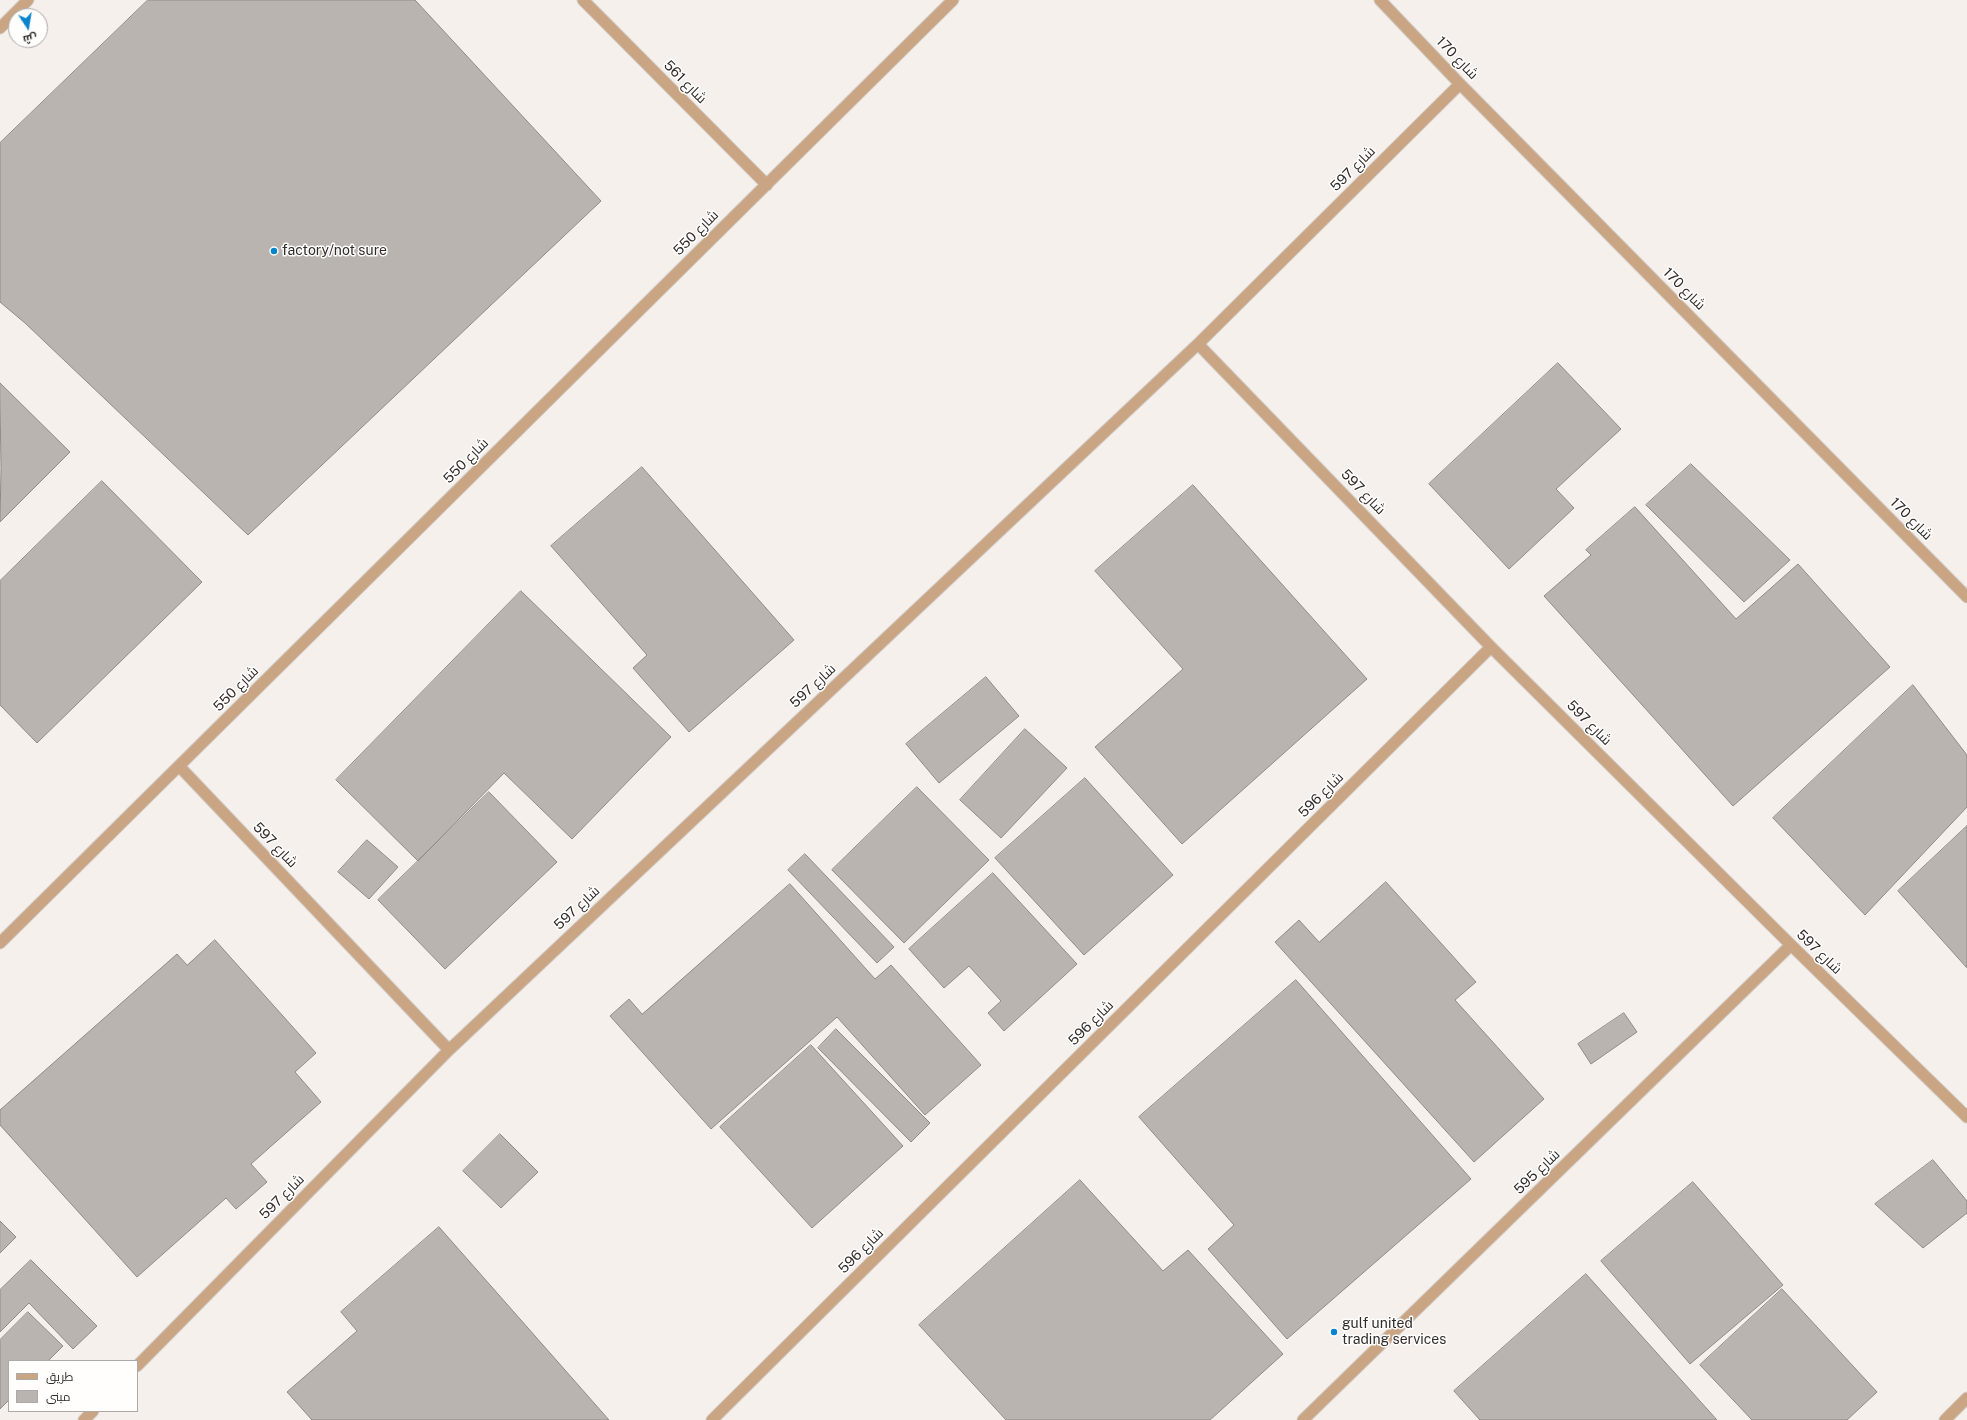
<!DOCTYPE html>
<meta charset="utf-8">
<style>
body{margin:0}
#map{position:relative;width:1967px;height:1420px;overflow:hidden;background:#f5f0eb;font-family:"Public Sans",Cairo,sans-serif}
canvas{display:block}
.legend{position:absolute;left:8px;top:1360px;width:130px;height:52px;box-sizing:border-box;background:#fffefd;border:1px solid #acaaa9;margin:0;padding:5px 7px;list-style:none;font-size:12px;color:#2f2d2b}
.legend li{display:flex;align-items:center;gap:8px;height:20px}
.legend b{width:20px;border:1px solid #acaaa9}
.north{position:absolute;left:8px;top:8px;width:40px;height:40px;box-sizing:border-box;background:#fffefd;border:1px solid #acaaa9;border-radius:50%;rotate:168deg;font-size:11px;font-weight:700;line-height:16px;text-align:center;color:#2f2d2b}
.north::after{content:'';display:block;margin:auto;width:14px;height:18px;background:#0784cc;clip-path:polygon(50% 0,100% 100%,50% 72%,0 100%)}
</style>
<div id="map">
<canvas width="1967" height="1420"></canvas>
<ul class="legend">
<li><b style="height:5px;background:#caa584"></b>طريق</li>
<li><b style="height:11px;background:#b9b4af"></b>مبنى</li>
</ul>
<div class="north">ش</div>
</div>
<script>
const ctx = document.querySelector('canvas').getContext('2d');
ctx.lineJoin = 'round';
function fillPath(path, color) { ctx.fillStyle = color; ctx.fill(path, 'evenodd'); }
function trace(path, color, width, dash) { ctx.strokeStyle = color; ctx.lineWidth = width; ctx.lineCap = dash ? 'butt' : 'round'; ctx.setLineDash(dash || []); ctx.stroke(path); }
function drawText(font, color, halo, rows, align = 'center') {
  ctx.font = font + ' "Public Sans",Cairo,sans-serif'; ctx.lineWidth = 3; ctx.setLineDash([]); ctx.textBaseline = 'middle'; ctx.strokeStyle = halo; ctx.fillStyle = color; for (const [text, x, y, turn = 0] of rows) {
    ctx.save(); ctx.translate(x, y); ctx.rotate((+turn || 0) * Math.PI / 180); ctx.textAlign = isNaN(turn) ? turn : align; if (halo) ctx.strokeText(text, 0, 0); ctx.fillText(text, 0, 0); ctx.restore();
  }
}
const building = new Path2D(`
 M148,0H415L601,201L248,535L25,323L0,302V143Z
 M1558,363L1621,429L1556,489L1574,508L1509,569L1429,484Z
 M0,383L70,452L0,522L1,468Z
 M1691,464L1790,560L1744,602L1646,505Z
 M642,467L794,640L689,732L633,668L647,655L551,546Z
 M102,481L202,582L37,743L0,705V581Z
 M1193,485L1367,679L1182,844L1095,747L1183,669L1095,571Z
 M1635,507L1736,619L1798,564L1890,667L1733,806L1544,596L1591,555L1586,550Z
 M521,591L671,737L572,839L504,773L418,861L336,780Z
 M986,677L1019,716L939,783L906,744Z
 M1913,685L1967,755V807L1865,915L1773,818Z
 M1025,729L1067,768L1001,838L960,800Z
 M1085,778L1173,875L1084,955L995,858Z
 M917,787L989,860L904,943L832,870Z
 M489,792L557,862L445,969L378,900Z
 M1967,826V968L1898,891Z
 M367,840L398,867L369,899L338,872Z
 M805,854L894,947L877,963L788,870Z
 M993,873L1077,964L1004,1031L988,1013L1001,1001L969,966L944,988L909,949Z
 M1386,882L1476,982L1455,1000L1544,1099L1474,1162L1275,942L1299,920L1319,942Z
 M790,884L875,979L891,965L981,1065L925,1115L837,1017L711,1129L610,1016L629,999L642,1014Z
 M215,940L316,1053L295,1072L321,1102L251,1164L267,1182L236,1209L226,1198L137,1277L0,1125V1110L177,954L187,965Z
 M1296,980L1471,1179L1287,1339L1208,1249L1234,1225L1139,1117Z
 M1624,1013L1637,1032L1591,1064L1578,1044Z
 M836,1029L930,1123L911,1142L818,1048Z
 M811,1045L903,1146L812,1228L720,1127Z
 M500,1134L538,1172L501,1208L463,1171Z
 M1933,1160L1967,1201V1213L1923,1248L1875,1204Z
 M1080,1180L1163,1271L1188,1250L1283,1354L1210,1420H1006L919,1325Z
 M1693,1182L1783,1285L1690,1364L1601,1261Z
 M0,1221L16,1237L0,1253Z
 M439,1227L609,1420H312L287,1392L357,1331L341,1312Z
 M31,1260L97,1326L73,1349L29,1303L0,1332V1290Z
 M1586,1274L1717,1420H1480L1454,1391Z
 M1782,1289L1877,1392L1847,1420H1752L1700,1365Z
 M28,1312L63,1346L48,1361H9V1400L0,1409V1340Z`);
fillPath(building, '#b9b4af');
trace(building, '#908b87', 1);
const minor = new Path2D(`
 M583,0L767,185
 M1380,0L1460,84L1967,597
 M0,28L28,0
 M1198,344L1491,647L1791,945L1967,1117
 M179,766L449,1050
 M0,943L953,0
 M137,1366L449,1050L1198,344L1460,84
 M84,1420L93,1411
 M712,1420L1491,647
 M1303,1420L1791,945
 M1945,1420L1967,1398`);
trace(minor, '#d1cdc8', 13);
trace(minor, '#caa584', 11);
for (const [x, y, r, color] of [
 [274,251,4,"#0784cc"],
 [1334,1332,4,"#0784cc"]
]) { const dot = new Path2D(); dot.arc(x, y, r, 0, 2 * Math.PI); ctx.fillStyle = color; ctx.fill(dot); trace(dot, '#fffefd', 1.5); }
drawText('14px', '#2f2d2b', '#fffefd', [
 ["شارع 170",1457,58,46],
 ["شارع 561",685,82,45],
 ["شارع 597",1353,169,-45],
 ["شارع 550",696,233,-45],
 ["شارع 170",1684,289,45],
 ["شارع 550",466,461,-45],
 ["شارع 597",1363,492,46],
 ["شارع 170",1911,519,45],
 ["شارع 597",813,686,-43],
 ["شارع 550",236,689,-45],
 ["شارع 597",1589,723,45],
 ["شارع 596",1321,795,-45],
 ["شارع 597",275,845,46],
 ["شارع 597",577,908,-43],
 ["شارع 597",1819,952,44],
 ["شارع 596",1091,1023,-45],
 ["شارع 595",1537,1172,-44],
 ["شارع 597",282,1197,-45],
 ["شارع 596",861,1251,-45]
]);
drawText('14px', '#2f2d2b', '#fffefd', [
 ["factory/not sure",282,251],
 ["gulf united",1342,1324],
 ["trading services",1342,1340]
], 'left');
</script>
